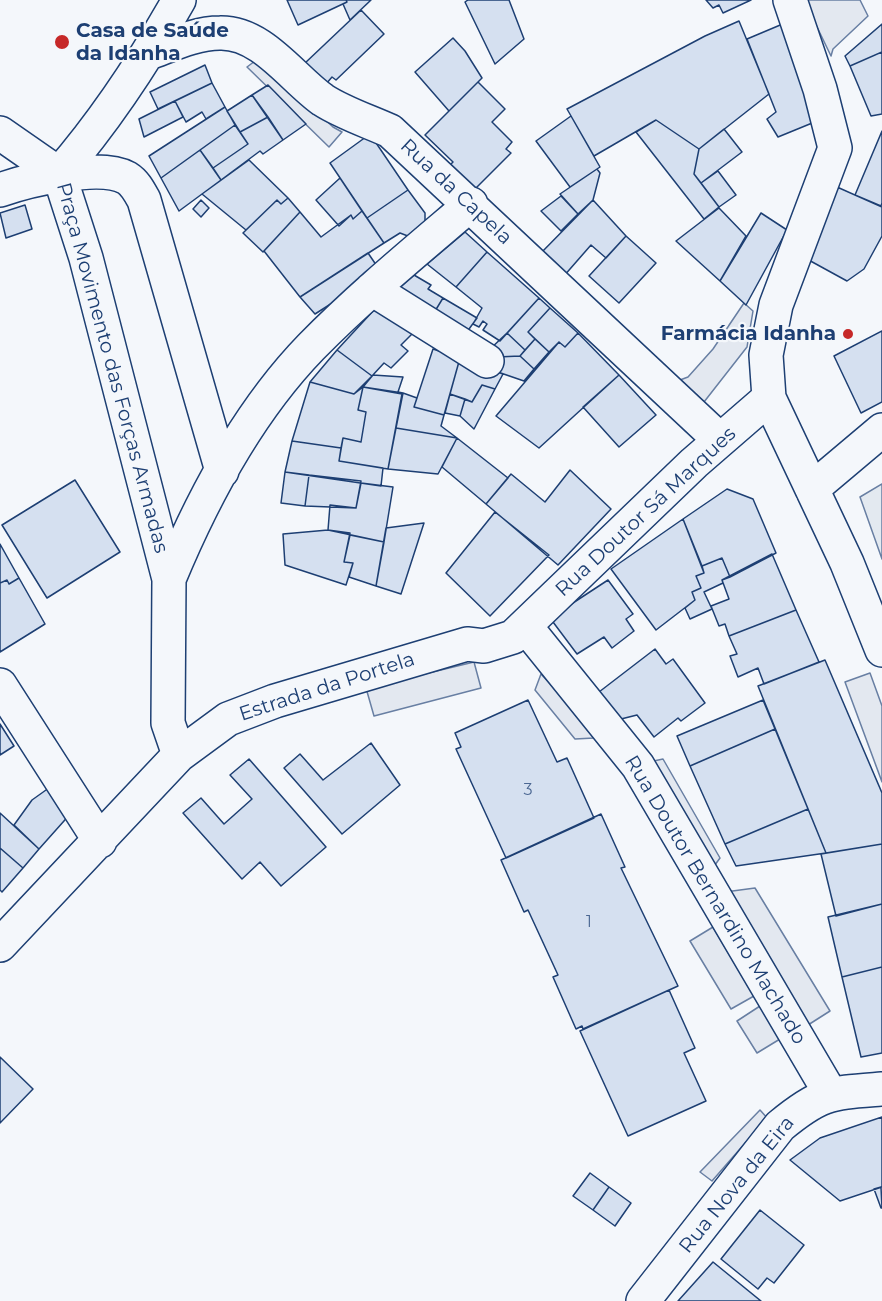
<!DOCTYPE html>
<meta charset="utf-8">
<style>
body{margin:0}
canvas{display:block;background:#f4f7fb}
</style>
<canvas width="882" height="1301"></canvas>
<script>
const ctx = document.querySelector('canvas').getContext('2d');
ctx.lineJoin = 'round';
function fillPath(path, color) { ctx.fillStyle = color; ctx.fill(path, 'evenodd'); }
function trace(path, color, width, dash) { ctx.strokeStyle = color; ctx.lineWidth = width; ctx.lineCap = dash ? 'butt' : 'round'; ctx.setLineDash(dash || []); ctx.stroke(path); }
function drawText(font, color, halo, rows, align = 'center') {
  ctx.font = font + ' Montserrat,sans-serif'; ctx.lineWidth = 4.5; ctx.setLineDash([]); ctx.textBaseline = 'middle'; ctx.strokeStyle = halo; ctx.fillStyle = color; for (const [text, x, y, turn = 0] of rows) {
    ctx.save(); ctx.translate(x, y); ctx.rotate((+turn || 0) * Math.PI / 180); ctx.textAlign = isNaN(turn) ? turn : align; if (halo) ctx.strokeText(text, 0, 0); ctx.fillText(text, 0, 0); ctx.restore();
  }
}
const green = new Path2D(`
 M882,484V559L860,497Z`);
fillPath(green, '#e3e9f0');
trace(green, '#687fa3', 1.5);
const parking = new Path2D(`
 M804,0H860L868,16L833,49L831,56Z
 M259,58L333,127L342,132L329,147L247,67Z
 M744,303L753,311L747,347L704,402L680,380L688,377L713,349Z
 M474,662L481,688L374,716L366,688Z
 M870,673L882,706V782L845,682Z
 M541,674L568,703L594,738L575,739L535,690Z
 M663,759L720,858L712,869L649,762Z
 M755,888L830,1011L808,1025L725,892Z
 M713,927L754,996L731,1009L690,941Z
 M760,1006L780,1039L757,1053L737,1021Z
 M760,1110L769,1120L746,1142L712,1181L700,1172Z`);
fillPath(parking, '#e3e8f0');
trace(parking, '#687fa3', 1.5);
const building = new Path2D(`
 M287,0H346L347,2L298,25Z
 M346,0H371L350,20L343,4L347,2Z
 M468,0H509L524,39L495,64L465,2Z
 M706,0H751L723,13L719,5L713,8Z
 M361,10L384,34L336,80L332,77L326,84L304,64Z
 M739,21L769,94L699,149L656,120L594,156L567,109L705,36Z
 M785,23L822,119L778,137L767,119L776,112L747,39Z
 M882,24V52L850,66L845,56Z
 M453,38L465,51L482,78L449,111L415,72Z
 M882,52V114L871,116L850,66Z
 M205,65L212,83L158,109L150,92Z
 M478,82L505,109L492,122L512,142L506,149L511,153L474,190L449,166L453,162L425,135Z
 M212,83L225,107L206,119L202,112L186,122L175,101Z
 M268,85L306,124L283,140L252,95Z
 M252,95L268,117L240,132L227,111Z
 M175,101L183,117L144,137L139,119Z
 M225,107L235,125L161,178L149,156Z
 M571,116L600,167L570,187L536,141Z
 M268,117L283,140L263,154L260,151L221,180L213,168L248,144L240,132Z
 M656,120L699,149L694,174L719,207L704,219L636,132Z
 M235,125L248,144L213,168L200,150Z
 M724,129L742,152L701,183L694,174L699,149Z
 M882,131V203L881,206L855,195Z
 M370,134L408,190L367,218L330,163Z
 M200,150L221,180L179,211L161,178Z
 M249,160L288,198L281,204L277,200L246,230L202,194Z
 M597,169L600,173L593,200L578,214L560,194Z
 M718,171L736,195L719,207L701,183Z
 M340,178L362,211L353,219L351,215L339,226L316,200Z
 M837,187L882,207V236L864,269L847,281L805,258Z
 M408,190L425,213V230L413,238L400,233L384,243L367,218Z
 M561,196L578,214L561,231L541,211Z
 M288,198L300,212L263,252L243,233L277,200L281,204Z
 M201,200L209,208L201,217L193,209Z
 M593,200L626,236L606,258L591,245L563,277L539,255Z
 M25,205L32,229L6,238L0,213Z
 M719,208L746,236L720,281L676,241Z
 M362,211L384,243L300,297L264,251L300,212L321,237L351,215L353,219Z
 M761,213L787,230L746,305L720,281Z
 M465,232L487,252L456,287L427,264Z
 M626,236L656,263L619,303L589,276Z
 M487,252L539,298L500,341L483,330L487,324L483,321L479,327L473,324L482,308L456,287Z
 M368,253L381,272L315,314L300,297Z
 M414,275L431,285L428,289L443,298L432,316L394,292Z
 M443,298L477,318L464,336L432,316Z
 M539,298L550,308L528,332L535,339L525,350L507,333Z
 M550,308L578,333L565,347L559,342L549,352L528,332Z
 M374,310L417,329L401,345L408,351L391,368L384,363L372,376L337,350Z
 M882,331V402L861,413L834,356Z
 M507,333L525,350L520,356L497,357L488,351Z
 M578,333L619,375L539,448L496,416L559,342L565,347Z
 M535,339L549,352L534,369L520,356Z
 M433,349L460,358L444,415L414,407Z
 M337,350L372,376L354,394L310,382Z
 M520,356L534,369L524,381L492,370L497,357Z
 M460,358L503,374L495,389L482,385L472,402L450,394Z
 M373,375L403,377L398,392L403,393L363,387Z
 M619,375L656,415L619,447L583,407Z
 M310,382L354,394L363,387L358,410L366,412L361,442L343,438L341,448L292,441Z
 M482,385L495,389L474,429L460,416L465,399L472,402Z
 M363,387L402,394L388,469L339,461L343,438L361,442L366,412L358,410Z
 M403,393L417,398L414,407L444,415L441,426L457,438L396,428Z
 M450,394L465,399L460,416L445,413Z
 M396,428L457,438L438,474L388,469Z
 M457,438L508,478L486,504L442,467Z
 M292,441L341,448L339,461L383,468L381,486L285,472Z
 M570,470L611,509L558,565L486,504L511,474L545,502Z
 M285,472L309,475L305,506L281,503Z
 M309,475L361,481L356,508L305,506Z
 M75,480L120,552L47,598L2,525Z
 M361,483L393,487L384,542L328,530L330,505L356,508Z
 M727,489L753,499L776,553L730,577L722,558L702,566L683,519Z
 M495,512L549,555L490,616L446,573Z
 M683,519L704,573L696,576L701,588L692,592L695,600L656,630L611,569Z
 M424,523L401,594L376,586L386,528Z
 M328,530L350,533L344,562L353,563L346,585L285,565L283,534Z
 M350,535L384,542L376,586L349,577L353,563L344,562Z
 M0,544L19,578L9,584L7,580L0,583Z
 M772,554L796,610L729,636L725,624L719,626L711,606L729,599L722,580Z
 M722,558L730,577L722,580L723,583L704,592L712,609L690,619L685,608L695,600L692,592L701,588L696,576L704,573L702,566Z
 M19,578L45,624L0,652V583L7,580L9,584Z
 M608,580L633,614L626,619L634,631L612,648L604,637L577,654L550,618Z
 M796,610L819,662L764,684L758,668L738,677L730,656L737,654L729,636Z
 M655,649L666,664L673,659L705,703L681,721L678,718L654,737L637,715L621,719L599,692Z
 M825,660L882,793V844L826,853L758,686Z
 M528,700L557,762L567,758L594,818L506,858L456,749L461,747L455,733Z
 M763,700L775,729L690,766L677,736Z
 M0,724L14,746L0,755Z
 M775,729L808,809L725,844L690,766Z
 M371,743L400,785L342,834L284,768L300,754L323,780Z
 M249,759L326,847L281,886L260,862L242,879L183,813L201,798L224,824L252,799L230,775Z
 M53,785L72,812L39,849L14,825L32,800Z
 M808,809L826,853L736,866L725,844Z
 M0,813L39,849L23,868L0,848Z
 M601,814L625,867L621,868L678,986L583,1029L582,1026L576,1029L553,977L558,975L528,910L524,912L501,860Z
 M882,844V904L836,916L821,854Z
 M0,848L23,868L2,892L0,890Z
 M882,904V967L842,977L828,917Z
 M882,967V1053L861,1057L842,977Z
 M669,990L695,1048L684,1053L706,1101L628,1136L580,1031Z
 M0,1057L33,1089L0,1123Z
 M882,1117V1187L840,1201L790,1160L820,1138Z
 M590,1173L609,1187L593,1210L573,1196Z
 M609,1187L631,1203L615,1226L593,1210Z
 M881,1187L882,1208H881L874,1189Z
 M760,1210L804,1245L774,1283L767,1278L758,1289L721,1259Z
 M713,1262L761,1301H678Z`);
fillPath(building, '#d5e0f0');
trace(building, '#1d3f73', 1.5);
const street = new Path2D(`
 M790,0L820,89L835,148L776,305L766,355L769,398L847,563L882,650
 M149,53C171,45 196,33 220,33C262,32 292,78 323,100C343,113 368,121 390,131L720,440
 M0,133L59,174
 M59,174L86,258L169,579L168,723L179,755
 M59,174C106,120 144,62 179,0
 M0,190C28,180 100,163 127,178C135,183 139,191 144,200L222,471
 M372,289L487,361
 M812,489L882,430
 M169,579C203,497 248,412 311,347C361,296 416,251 471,204
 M526,627L638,766L830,1093
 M0,685L100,841
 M0,945L179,755L228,719L275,701L467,644L484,646L513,637L694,463L769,398
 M643,1301L780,1126C821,1092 831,1093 882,1089`);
trace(street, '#1d3f73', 36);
trace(street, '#f4f7fb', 33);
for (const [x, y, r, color] of [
 [62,42,8,"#c62828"],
 [848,334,6,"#c62828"]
]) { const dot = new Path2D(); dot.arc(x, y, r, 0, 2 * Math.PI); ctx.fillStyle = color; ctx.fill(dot); trace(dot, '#f4f7fb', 2); }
drawText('16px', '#4b6792', null, [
 ["3",528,790],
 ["1",589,922]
]);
drawText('bold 20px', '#1d3f73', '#f4f7fb', [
 ["Casa de Saúde",76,31],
 ["da Idanha",76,54],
 ["Farmácia Idanha",836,334,"right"]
], 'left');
drawText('20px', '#1d3f73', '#f4f7fb', [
 ["Rua da Capela",456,192,43],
 ["Praça Movimento das Forças Armadas",112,368,75],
 ["Rua Doutor Sá Marques",646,512,-43],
 ["Estrada da Portela",327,687,-18],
 ["Rua Doutor Bernardino Machado",715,900,59],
 ["Rua Nova da Eira",737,1185,-51]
]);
</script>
